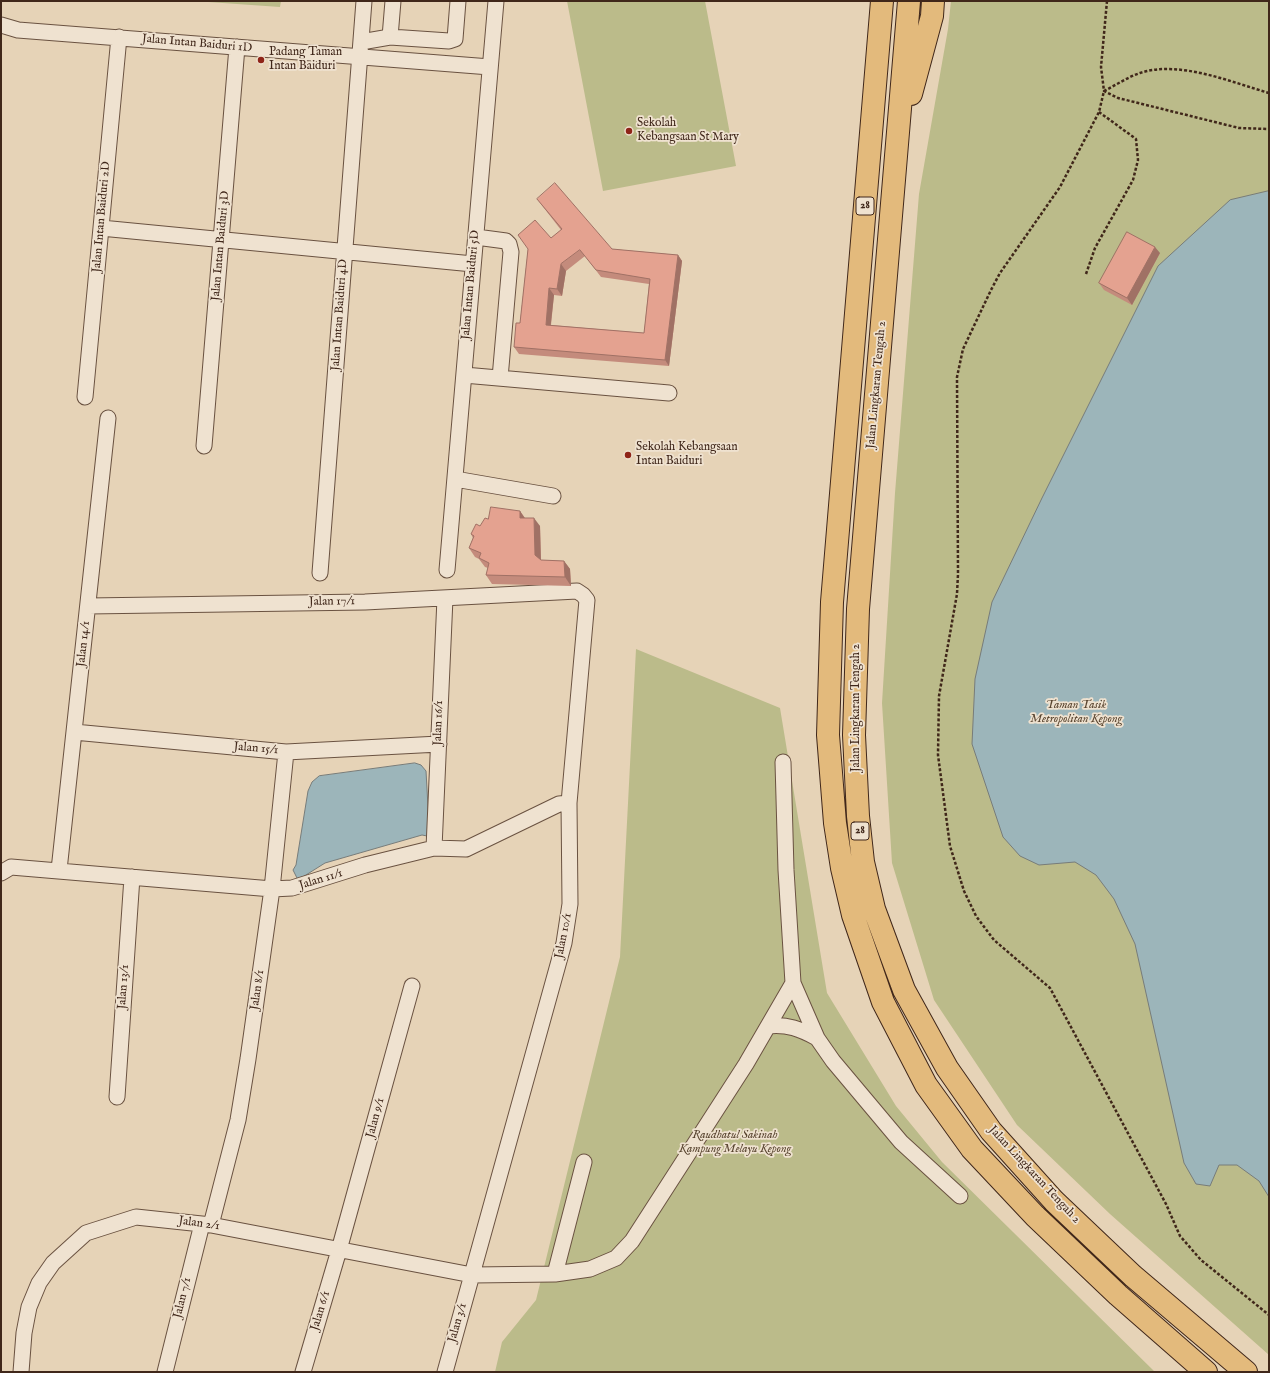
<!DOCTYPE html>
<style>
body{margin:0}
#map{position:relative;width:1270px;height:1373px;overflow:hidden;background:#e6d3b7;font-family:"IM FELL English",serif}
canvas{display:block}
.frame{position:absolute;inset:0;border:2px solid #40271a;pointer-events:none}
</style>
<div id="map">
<canvas width="1270" height="1373"></canvas>
<div class="frame"></div>
</div>
<script>
const ctx = document.querySelector('canvas').getContext('2d');
ctx.lineJoin = 'round';
function fillPath(path, color) { ctx.fillStyle = color; ctx.fill(path, 'evenodd'); }
function trace(path, color, width, dash) { ctx.strokeStyle = color; ctx.lineWidth = width; ctx.lineCap = dash ? 'butt' : 'round'; ctx.setLineDash(dash || []); ctx.stroke(path); }
function drawText(font, color, halo, rows, align = 'center') {
  ctx.font = font + ' "IM FELL English",serif'; ctx.lineWidth = 3.5; ctx.setLineDash([]); ctx.textBaseline = 'middle'; ctx.strokeStyle = halo; ctx.fillStyle = color; for (const [text, x, y, turn = 0] of rows) {
    ctx.save(); ctx.translate(x, y); ctx.rotate((+turn || 0) * Math.PI / 180); ctx.textAlign = isNaN(turn) ? turn : align; if (halo) ctx.strokeText(text, 0, 0); ctx.fillText(text, 0, 0); ctx.restore();
  }
}
fillPath(new Path2D(`
 M194,1H281L280,7Z
 M567,1H705L736,166L603,191Z
 M951,1H1269V1355L1110,1214L1017,1125L934,1000L892,863L882,703L895,493L919,194L948,29Z
 M636,649L780,708L827,993L896,1106L942,1162L1155,1372H495L502,1342L536,1300L620,957Z`), '#bbbb8a');
const water = new Path2D(`
 M1269,191V1197L1259,1181L1237,1165H1219L1210,1186L1196,1184L1184,1163L1135,944L1114,899L1096,875L1075,862L1039,865L1020,856L1003,837L972,744L975,679L992,602L1042,498L1158,266L1230,200Z
 M415,763L421,765L426,771L429,825L427,836L422,835L325,863L298,880L293,870L296,865L308,791L312,782L319,776Z`);
fillPath(water, '#9cb5ba');
trace(water, '#777c7a', 1);
const minor = new Path2D(`
 M1,25L18,30L490,67
 M390,37L393,1
 M361,42L390,37L449,41L455,39L458,1
 M101,228L473,264
 M476,237L506,241L509,244L511,252L500,378
 M464,375L669,393
 M85,397L119,37
 M204,446L237,47
 M455,479L553,496
 M447,570L496,1
 M320,573L364,1
 M88,606L365,602L577,591L583,595L587,600L569,803L570,904L564,943L445,1372
 M74,732L286,752L439,744
 M434,848L445,598
 M59,870L108,418
 M1,873L11,867L272,889L292,888L365,865L434,848L466,849L559,804L569,803
 M793,983L817,1038L833,1061L901,1142L960,1196
 M768,1026C788,1024 800,1029 817,1038
 M117,1097L132,877
 M211,1225L238,1120L248,1059L272,889L286,752
 M555,1274L584,1162
 M21,1372L24,1333L29,1307L39,1283L53,1263L86,1233L136,1217L211,1225L472,1275L555,1274L590,1269L616,1258L632,1241L746,1064L793,983L786,870L783,762
 M165,1372L202,1224
 M303,1372L339,1250L412,986`);
const highway = new Path2D(`
 M882,1L832,602L828,735L835,823L842,868L853,915L883,1002L926,1085L972,1149L1035,1216L1118,1295L1206,1372
 M909,1L858,609L854,735L858,816L863,862L874,909L904,990L947,1068L991,1131L1054,1201L1133,1276L1246,1372
 M911,94L932,16L933,1`);
trace(minor, '#6a5241', 17);
trace(highway, '#40271a', 24);
trace(new Path2D(`
 M1107,1L1101,67L1104,91L1118,98L1239,128L1269,129
 M1269,93C1231,82 1179,60 1140,73C1128,77 1116,85 1104,91L1099,112L1060,187L1000,273L991,290L963,349L957,377L958,574L957,594L939,696L938,755L950,846L964,891L976,916L994,940L1050,988L1166,1204L1180,1236L1201,1260L1269,1315
 M1086,274L1095,248L1133,180L1138,160L1136,139L1099,112`), '#40271a', 2.5, [3, 2]);
trace(minor, '#efe2d0', 15);
trace(highway, '#e3ba7c', 22);
fillPath(new Path2D(`
 M537,199L612,249L678,255L682,261L669,366L519,354L514,347L520,323L528,249L551,238L561,230ZM585,256L601,277L649,284L644,333L551,325L554,295L562,296L566,271Z
 M1160,253L1132,305L1104,290L1099,283Z
 M520,511L525,518L540,526L541,560L564,561L570,569L571,586L492,584L486,575L488,568L485,567L479,559L475,557L469,548L473,538L471,534L488,519Z`), '#c48b7c');
fillPath(new Path2D(`
 M1155,247L1160,253L1132,305L1127,298Z
 M678,255L682,261L669,366L665,360Z
 M561,264L566,271L562,296L557,289Z
 M549,288L554,295L550,331L546,325Z
 M520,511L526,520L520,518Z
 M534,518L540,526L541,564L535,555Z
 M564,561L570,569L571,586L565,577Z`), '#a07165');
const building = new Path2D(`
 M555,183L612,249L678,255L665,360L514,347L516,323H520L528,249L518,235L535,220L551,238L562,229L537,199ZM580,250L596,270L650,279L644,333L546,325L549,288L557,289L561,264Z
 M1127,232L1155,247L1127,298L1099,283Z
 M491,507L520,511V518H534L535,555L541,560L564,561L565,577L486,575L489,563L479,558L481,553L469,548L474,536L471,534L476,524L480,526L485,518L488,519Z`);
fillPath(building, '#e4a290');
trace(building, '#a07165', 1);
for (const [x, y, r, color] of [
 [261,60,4,"#8f2418"],
 [629,131,4,"#8f2418"],
 [628,455,4,"#8f2418"]
]) { const dot = new Path2D(); dot.arc(x, y, r, 0, 2 * Math.PI); ctx.fillStyle = color; ctx.fill(dot); trace(dot, '#efe2d0', 1.5); }
for (const [x, y, w] of [
 [865,206,18],
 [860,831,18]
]) { const box = new Path2D(); box.roundRect(x - w / 2, y - 9, w, 18, 3); ctx.fillStyle = '#efe2d0'; ctx.fill(box); trace(box, '#40271a', 1); }
drawText('bold 11px', '#40271a', null, [
 ["28",865,206],
 ["28",860,831]
]);
drawText('12px', '#40271a', '#efe2d0', [
 ["Jalan Intan Baiduri 1D",197,44,5],
 ["Jalan Intan Baiduri 2D",102,217,-85],
 ["Jalan Intan Baiduri 3D",221,246,-85],
 ["Jalan Intan Baiduri 5D",471,285,-85],
 ["Jalan Intan Baiduri 4D",340,315,-86],
 ["Jalan Lingkaran Tengah 2",877,385,-85],
 ["Jalan 17/1",332,602,-1],
 ["Jalan 14/1",84,644,-84],
 ["Jalan Lingkaran Tengah 2",857,708,-90],
 ["Jalan 16/1",439,723,-88],
 ["Jalan 15/1",256,749,5],
 ["Jalan 11/1",321,880,-17],
 ["Jalan 10/1",564,936,-79],
 ["Jalan 13/1",124,987,-86],
 ["Jalan 8/1",258,990,-82],
 ["Jalan 9/1",376,1118,-75],
 ["Jalan Lingkaran Tengah 2",1034,1175,47],
 ["Jalan 2/1",199,1224,8],
 ["Jalan 7/1",183,1298,-76],
 ["Jalan 6/1",321,1311,-73],
 ["Jalan 3/1",458,1323,-74]
]);
drawText('12px', '#40271a', '#efe2d0', [
 ["Padang Taman",269,53],
 ["Intan Baiduri",269,67],
 ["Sekolah",637,124],
 ["Kebangsaan St Mary",637,138],
 ["Sekolah Kebangsaan",636,448],
 ["Intan Baiduri",636,462]
], 'left');
drawText('italic 12px', '#594530', '#efe2d0', [
 ["Taman Tasik",1076,706],
 ["Metropolitan Kepong",1076,720],
 ["Raudhatul Sakinah",735,1136],
 ["Kampung Melayu Kepong",735,1150]
]);
</script>
